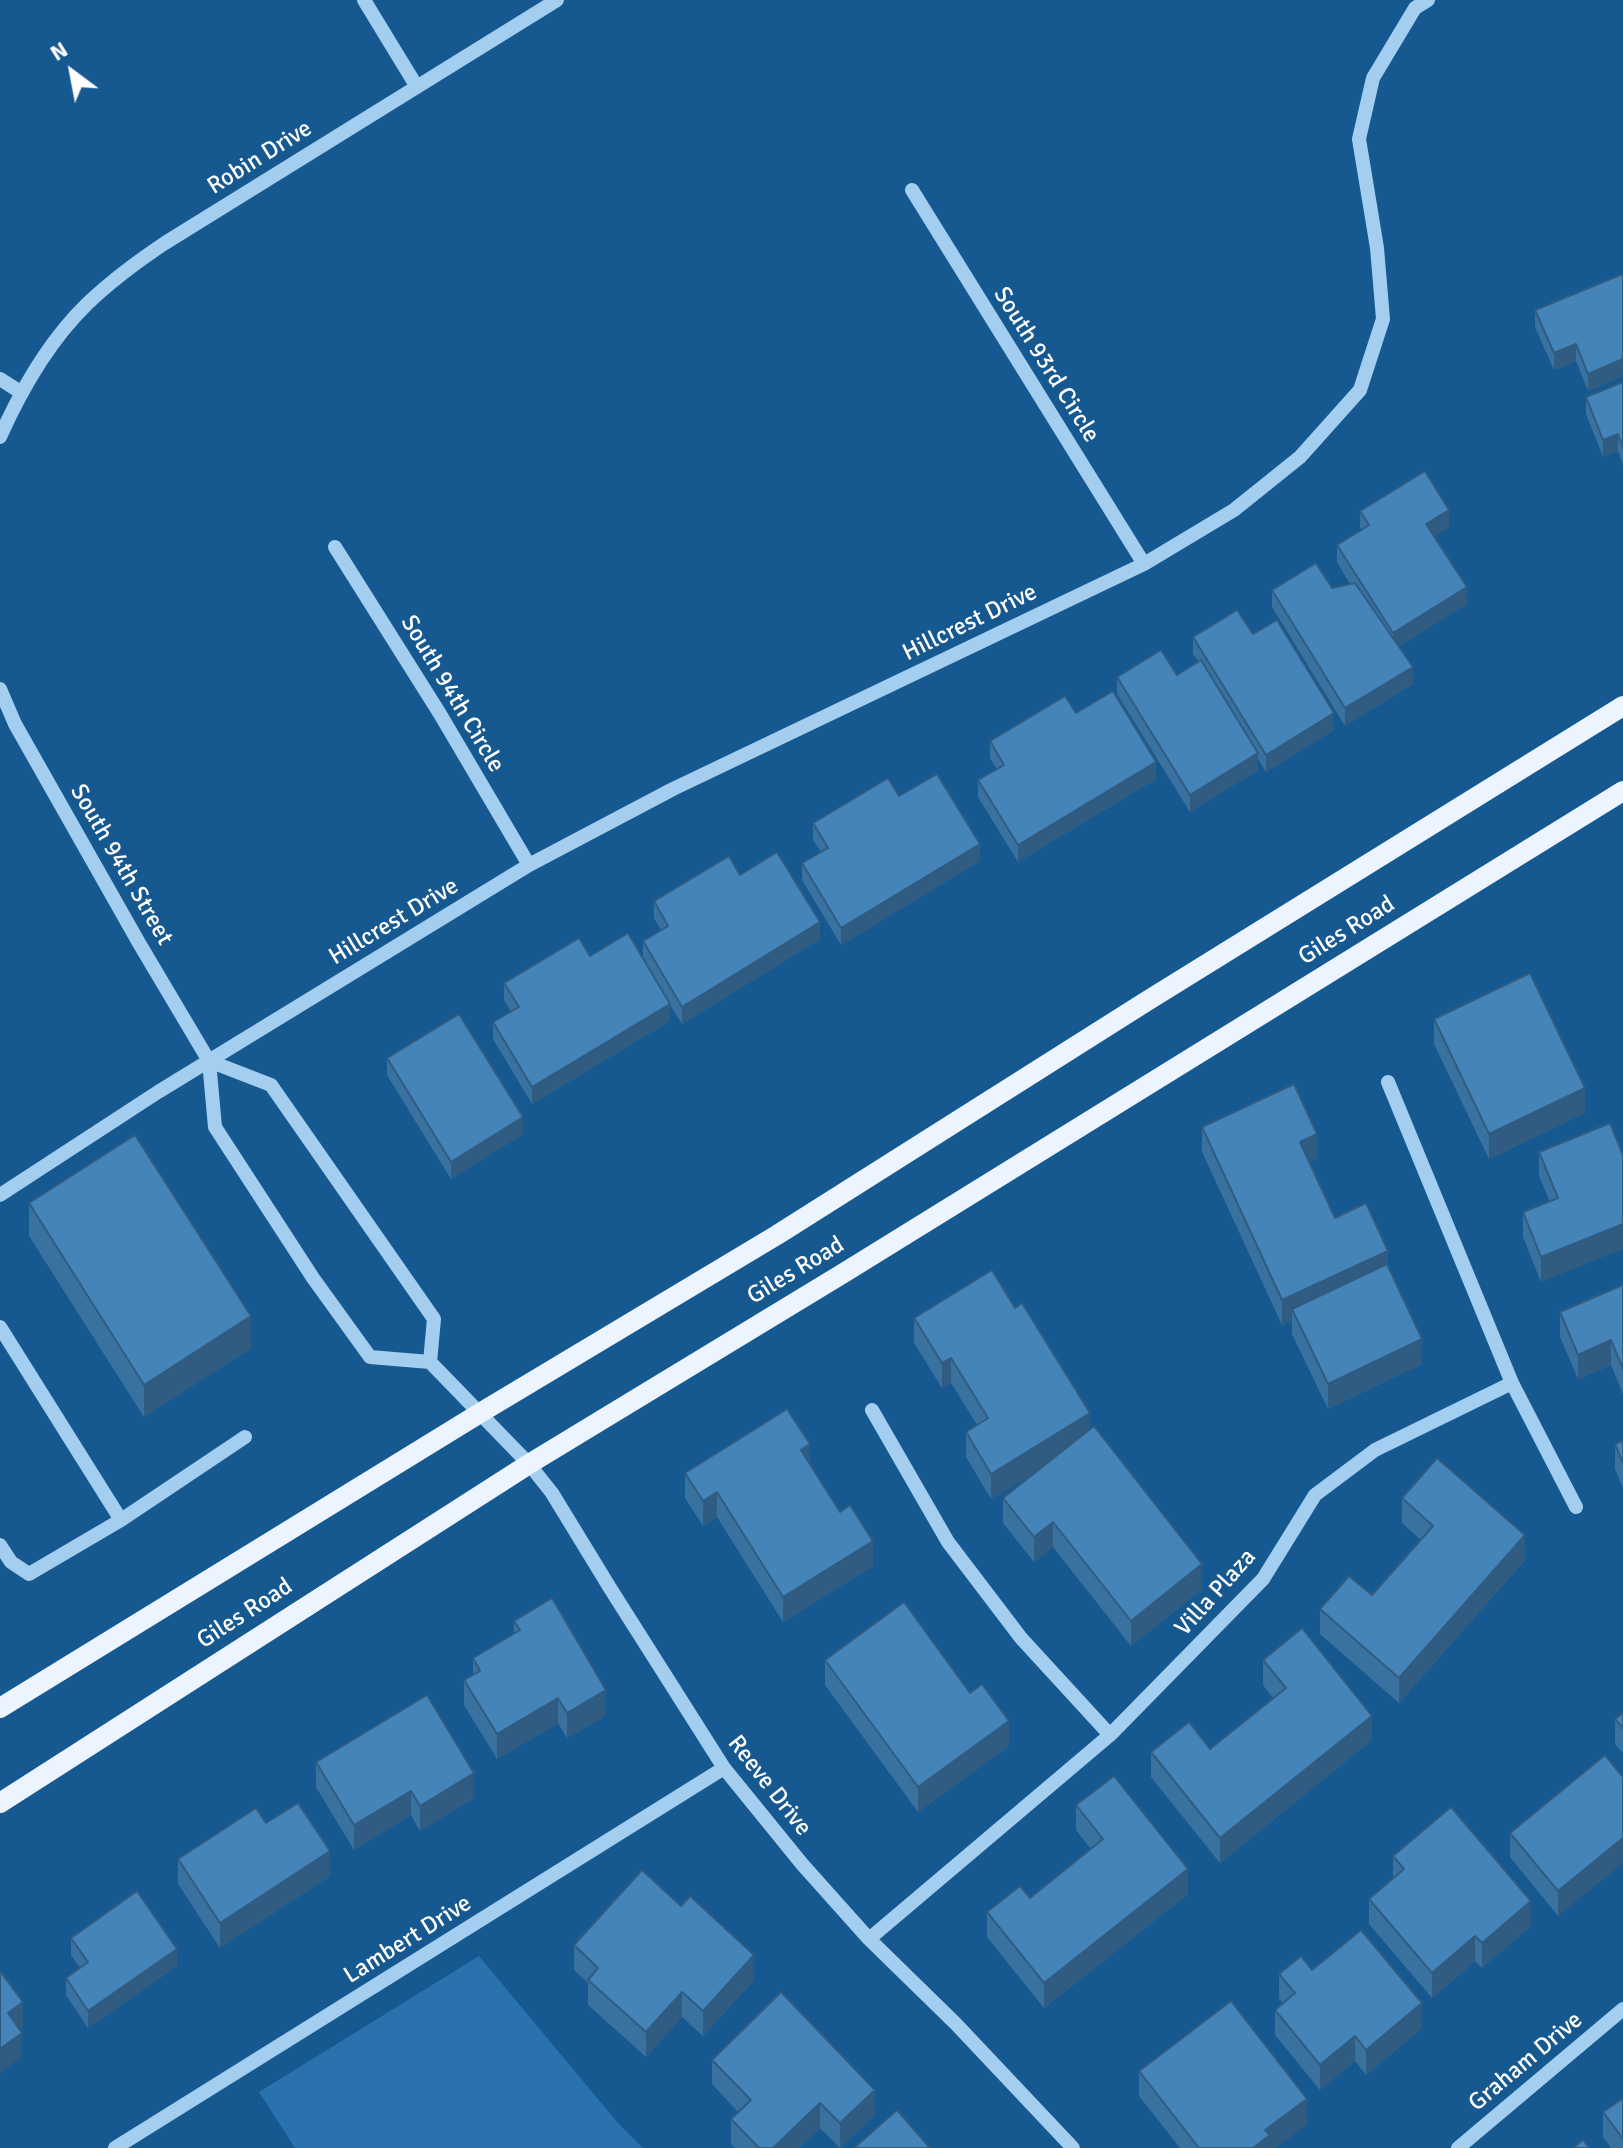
<!DOCTYPE html>
<style>
body{margin:0}
#map{position:relative;width:1623px;height:2148px;overflow:hidden;background:#165890;font-family:Signika,sans-serif}
canvas{display:block}
.north{position:absolute;left:32px;top:32px;width:80px;height:80px;-webkit-text-stroke:6px #165890;paint-order:stroke;rotate:328deg;font-size:22px;font-weight:700;line-height:32px;text-align:center;color:#fff}
.north::after{content:'';display:block;margin:auto;width:28px;height:36px;background:#fff;clip-path:polygon(50% 0,100% 100%,50% 72%,0 100%)}
</style>
<div id="map">
<canvas width="1623" height="2148"></canvas>
<div class="north">N</div>
</div>
<script>
const ctx = document.querySelector('canvas').getContext('2d');
ctx.lineJoin = 'round';
function fillPath(path, color) { ctx.fillStyle = color; ctx.fill(path, 'evenodd'); }
function trace(path, color, width, dash) { ctx.strokeStyle = color; ctx.lineWidth = width; ctx.lineCap = dash ? 'butt' : 'round'; ctx.setLineDash(dash || []); ctx.stroke(path); }
function drawText(font, color, halo, rows, align = 'center') {
  ctx.font = font + ' Signika,sans-serif'; ctx.lineWidth = 8; ctx.setLineDash([]); ctx.textBaseline = 'middle'; ctx.strokeStyle = halo; ctx.fillStyle = color; for (const [text, x, y, turn = 0] of rows) {
    ctx.save(); ctx.translate(x, y); ctx.rotate((+turn || 0) * Math.PI / 180); ctx.textAlign = isNaN(turn) ? turn : align; if (halo) ctx.strokeText(text, 0, 0); ctx.fillText(text, 0, 0); ctx.restore();
  }
}
fillPath(new Path2D(`
 M479,1956L618,2123L643,2148H295L259,2092Z`), '#2972ae');
trace(new Path2D(`
 M364,0L417,87
 M912,190L1144,564
 M0,379L22,393
 M0,437C21,390 50,340 87,304C111,281 138,261 165,243L557,0
 M335,547L440,714L529,865
 M0,689L15,724L139,943L209,1061L215,1127L313,1278L370,1357L430,1362L434,1319L271,1085L209,1061
 M1388,1082L1512,1383L1576,1507
 M0,1195L158,1092L529,865L673,789L1144,564L1234,510L1300,457L1360,390L1383,319L1377,248L1359,139L1373,78L1415,8L1428,0
 M0,1327L121,1520
 M430,1362L529,1464L552,1493L610,1588L724,1768L802,1864L869,1939L956,2024L1073,2148
 M872,1410L948,1542L1021,1638L1110,1735
 M0,1545L11,1562L29,1574L121,1520L245,1437
 M869,1939L1110,1735L1263,1579L1315,1495L1375,1450L1512,1383
 M115,2148L724,1768
 M1458,2148L1623,2009`), '#a3cef0', 14);
trace(new Path2D(`
 M0,1708L480,1413L777,1235L1147,1001L1623,706
 M0,1803L529,1464L842,1274L1623,791`), '#ecf5ff', 20);
fillPath(new Path2D(`
 M1623,274V376L1588,391L1576,361L1554,370L1535,327V310Z
 M1623,382V465L1618,451L1603,457L1586,414V397Z
 M1360,511L1449,527L1434,536L1467,604L1399,646L1413,684L1345,726L1272,607V590L1332,588L1350,584L1337,562V545L1362,530L1360,528Z
 M1253,634L1334,730L1266,772L1258,759V770L1190,812L1117,694V677L1177,675L1198,661L1193,654V637Z
 M1076,713L1156,779L1018,862L978,797V780L997,770L990,758V741Z
 M899,796L980,861L841,945L802,880V863L821,852L813,840V823Z
 M740,875L820,939L682,1024L670,1005V1021L532,1104L493,1039V1022L511,1012L504,1000V983L590,956L643,958V941L661,930L654,918V901Z
 M1434,1019L1585,1113L1489,1159L1434,1044Z
 M387,1058L523,1134L451,1179L387,1075Z
 M1610,1123L1541,1282L1523,1237V1212L1550,1202L1539,1176V1152Z
 M1202,1127L1317,1159L1309,1162L1335,1218L1388,1267L1422,1364L1328,1409L1292,1334V1320L1282,1325L1202,1152Z
 M29,1203L251,1348L144,1417L29,1236Z
 M1623,1285V1394L1611,1365L1578,1379L1560,1337V1312Z
 M914,1318L1090,1430L1202,1589L1131,1646L1053,1547L1034,1562L1003,1523V1498L1040,1469L991,1499L966,1457V1432L977,1425L951,1383L942,1388L914,1343Z
 M1623,1441V1488L1615,1469V1444Z
 M810,1463L873,1566L783,1622L717,1517L703,1526L685,1498V1473Z
 M1402,1498L1525,1560L1399,1703L1320,1634V1609L1372,1595L1421,1540L1402,1523Z
 M514,1621L606,1715L567,1738L558,1723L497,1759L464,1705V1680L473,1675V1658L514,1634Z
 M825,1660L1009,1746L918,1812L825,1685Z
 M1263,1660L1372,1740L1220,1863L1151,1777V1752L1210,1749L1273,1698L1263,1685Z
 M1623,1713V1753L1615,1744V1719Z
 M1605,1755L1558,1916L1510,1857V1833Z
 M316,1762L474,1798L420,1831L411,1815L354,1850L316,1787Z
 M1076,1805L1188,1894L1044,2008L987,1937V1912L1030,1898L1091,1849L1076,1830Z
 M266,1823L330,1876L220,1948L178,1884V1859Z
 M1393,1856L1531,1926L1482,1968L1475,1961L1432,1998L1369,1924V1899L1393,1879Z
 M71,1938L177,1966L88,2028L66,1995V1978L80,1968L71,1955Z
 M574,1945L754,1980L703,2036L682,2017L646,2057L588,2005V1983L574,1970Z
 M1312,1970L1422,2028L1366,2075L1355,2061L1320,2090L1275,2035V2010L1283,2003L1279,1999V1974Z
 M712,2060L875,2115L840,2148L820,2128L799,2148H735L731,2144V2119L738,2112L712,2084Z
 M1139,2071L1307,2124L1275,2148H1180L1139,2096Z
 M1623,2098V2148H1611L1603,2137V2112Z`), '#3a729f');
fillPath(new Path2D(`
 M1576,344V361L1554,370V353Z
 M1623,359V376L1588,391V374Z
 M1618,434V451L1603,457V440Z
 M1449,510V527L1426,541V524Z
 M1467,587V604L1393,650V633Z
 M1413,667V684L1345,726V708Z
 M1334,713V730L1266,772V755Z
 M1258,753V770L1190,812V795Z
 M1156,762V779L1018,862V845Z
 M980,844V861L841,945V928Z
 M820,922V939L682,1024V1007Z
 M670,1004V1021L532,1104V1087Z
 M1585,1088V1113L1489,1159V1134Z
 M523,1117V1134L451,1179V1162Z
 M1317,1134V1159L1300,1167V1142Z
 M1623,1224V1249L1541,1282V1257Z
 M1388,1251V1276L1292,1309V1320L1282,1325V1300Z
 M251,1316V1348L144,1417V1385Z
 M1422,1339V1364L1328,1409V1384Z
 M1611,1340V1365L1578,1379V1355Z
 M951,1358V1383L942,1388V1363Z
 M1090,1413V1438L991,1499V1474Z
 M810,1444V1469L801,1450Z
 M717,1492V1517L703,1526V1501Z
 M1053,1522V1547L1034,1562V1537Z
 M1525,1535V1560L1399,1703V1678Z
 M873,1541V1566L783,1622V1597Z
 M1202,1564V1589L1131,1646V1621Z
 M606,1690V1715L567,1738V1713Z
 M558,1698V1723L497,1759V1734Z
 M1372,1716V1740L1220,1863V1838Z
 M1009,1721V1746L918,1812V1787Z
 M474,1773V1798L420,1831V1806Z
 M411,1791V1815L354,1850V1825Z
 M1623,1838V1863L1558,1916V1891Z
 M330,1851V1876L220,1948V1923Z
 M1188,1869V1894L1044,2008V1983Z
 M1531,1901V1926L1482,1968V1943Z
 M1475,1936V1961L1432,1998V1973Z
 M177,1949V1966L88,2028V2011Z
 M754,1955V1980L703,2036V2011Z
 M682,1992V2017L646,2057V2032Z
 M23,2002V2027L8,2038V2013Z
 M1422,2003V2028L1366,2075V2050Z
 M22,2033V2057L0,2073V2049Z
 M1355,2036V2061L1320,2090V2065Z
 M875,2090V2115L840,2148V2123Z
 M1307,2099V2124L1275,2148H1253L1265,2130Z
 M820,2103V2128L799,2148H773Z`), '#305c82');
const building = new Path2D(`
 M1623,274V359L1588,374L1576,344L1554,353L1535,310Z
 M1623,382V448L1618,434L1603,440L1586,397Z
 M1425,471L1449,510L1426,524L1467,587L1393,633L1337,545L1369,525L1360,511Z
 M1316,563L1332,588L1355,583L1413,667L1345,708L1272,590Z
 M1237,610L1253,634L1277,620L1334,713L1266,755L1193,637Z
 M1161,650L1177,675L1201,660L1258,753L1190,795L1117,677Z
 M1113,691L1156,762L1018,845L978,780L1004,765L990,741L1065,696L1076,713Z
 M937,774L980,844L841,928L802,863L828,848L813,823L888,778L899,796Z
 M777,852L820,922L682,1007L643,941L668,926L654,901L729,856L740,875Z
 M628,933L670,1004L532,1087L493,1022L519,1007L504,983L579,938L590,956Z
 M1530,973L1585,1088L1489,1134L1434,1019Z
 M459,1014L523,1117L451,1162L387,1058Z
 M1294,1084L1317,1134L1300,1142L1335,1218L1366,1203L1388,1251L1282,1300L1202,1127Z
 M1610,1123L1623,1155V1224L1541,1257L1523,1212L1558,1198L1539,1152Z
 M135,1135L251,1316L144,1385L29,1203Z
 M1387,1264L1422,1339L1328,1384L1292,1309Z
 M992,1270L1015,1308L1022,1303L1090,1413L991,1474L966,1432L988,1418L951,1358L942,1363L914,1318Z
 M1623,1285V1369L1611,1340L1578,1355L1560,1312Z
 M787,1409L810,1444L801,1450L840,1512L850,1505L873,1541L783,1597L717,1492L703,1501L685,1473Z
 M1094,1426L1202,1564L1131,1621L1053,1522L1034,1537L1003,1498Z
 M1623,1441V1463L1615,1444Z
 M1437,1458L1525,1535L1399,1678L1320,1609L1349,1576L1372,1595L1433,1526L1402,1498Z
 M552,1598L606,1690L567,1713L558,1698L497,1734L464,1680L480,1671L473,1658L520,1630L514,1621Z
 M904,1602L970,1693L982,1684L1009,1721L918,1787L825,1660Z
 M1302,1628L1372,1716L1220,1838L1151,1752L1189,1722L1210,1749L1286,1688L1263,1660Z
 M427,1695L474,1773L420,1806L411,1791L354,1825L316,1762Z
 M1623,1713V1728L1615,1719Z
 M1605,1755L1623,1777V1838L1558,1891L1510,1833Z
 M1114,1776L1188,1869L1044,1983L987,1912L1020,1886L1030,1898L1103,1839L1076,1805Z
 M298,1803L330,1851L220,1923L178,1859L256,1808L266,1823Z
 M1451,1807L1531,1901L1482,1943L1475,1936L1432,1973L1369,1899L1404,1869L1393,1856Z
 M642,1870L681,1906L690,1896L754,1955L703,2011L682,1992L646,2032L588,1980L598,1968L574,1945Z
 M137,1891L177,1949L88,2011L66,1978L88,1962L71,1938Z
 M1361,1930L1422,2003L1366,2050L1355,2036L1320,2065L1275,2010L1295,1993L1279,1974L1301,1956L1312,1970Z
 M0,1971L23,2002L8,2013L22,2033L0,2049Z
 M781,1992L875,2090L840,2123L820,2103L773,2148H759L731,2119L751,2100L712,2060Z
 M1231,2001L1307,2099L1265,2130L1270,2135L1253,2148H1199L1139,2071Z
 M1623,2098V2139L1603,2112Z
 M897,2110L930,2148H854Z
 M1583,2140L1589,2148H1573Z`);
fillPath(building, '#4484b9');
trace(building, '#305c82', 2);
drawText('24px', '#fff', '#165890', [
 ["Robin Drive",260,158,-32],
 ["South 93rd Circle",1046,365,58],
 ["Hillcrest Drive",970,623,-26],
 ["South 94th Circle",452,694,59],
 ["South 94th Street",121,865,60],
 ["Hillcrest Drive",394,922,-31],
 ["Giles Road",1347,931,-32],
 ["Giles Road",796,1271,-31],
 ["Villa Plaza",1216,1593,-48],
 ["Giles Road",245,1614,-33],
 ["Reeve Drive",769,1786,52],
 ["Lambert Drive",408,1940,-32],
 ["Graham Drive",1526,2062,-40]
]);
</script>
